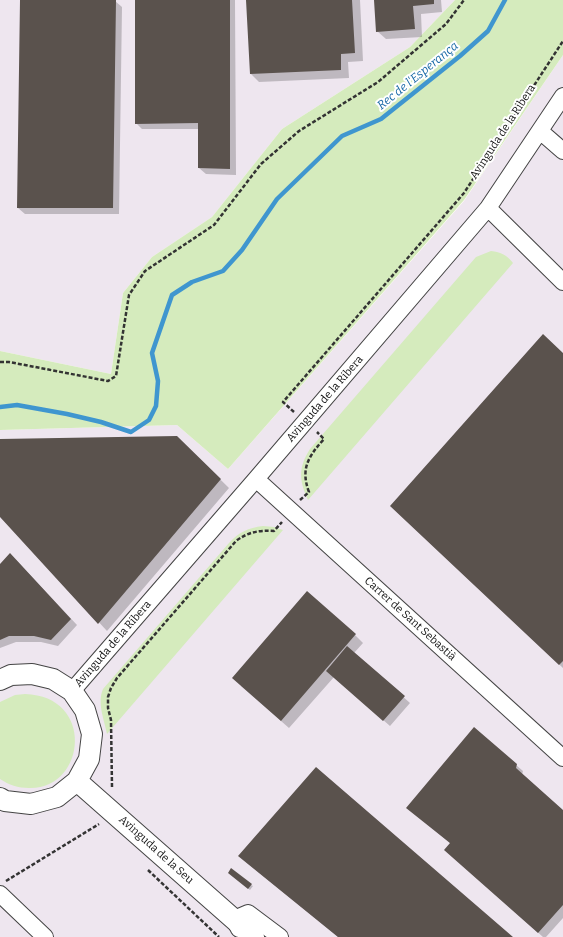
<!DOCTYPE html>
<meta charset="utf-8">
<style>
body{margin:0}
canvas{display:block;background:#fffdf5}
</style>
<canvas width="563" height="937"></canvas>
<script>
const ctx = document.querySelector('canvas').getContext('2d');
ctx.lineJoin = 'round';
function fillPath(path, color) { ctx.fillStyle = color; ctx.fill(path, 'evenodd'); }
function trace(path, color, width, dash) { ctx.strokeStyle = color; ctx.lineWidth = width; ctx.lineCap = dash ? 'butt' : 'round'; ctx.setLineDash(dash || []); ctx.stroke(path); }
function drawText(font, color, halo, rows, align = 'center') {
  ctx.font = font + ' Bitter,serif'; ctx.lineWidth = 4; ctx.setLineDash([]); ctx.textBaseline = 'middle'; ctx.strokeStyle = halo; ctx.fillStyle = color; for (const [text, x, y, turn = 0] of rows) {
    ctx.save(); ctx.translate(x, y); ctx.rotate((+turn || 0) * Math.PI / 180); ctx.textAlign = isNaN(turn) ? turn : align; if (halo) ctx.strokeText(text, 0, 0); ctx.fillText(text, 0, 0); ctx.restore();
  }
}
fillPath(new Path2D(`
 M0,0H455L410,47L282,129L212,217L152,257L123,293L111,374L0,351Z
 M563,55V937H0V430L177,425L228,469L464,201Z`), '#eee6ef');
fillPath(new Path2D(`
 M455,0H563V55L464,200L228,469L177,425L0,430V351L111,374L123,293L152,257L212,217L282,129L410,47Z
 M491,251C501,252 507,255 513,263L308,500C299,480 298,468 310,449L476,257Z
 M263,526L274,527L283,530L107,734C104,719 97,703 103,689L229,543C239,532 248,528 263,526Z
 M25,694C96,696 86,790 29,788C18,788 9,785 0,779V702L15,695Z`), '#d5ebbd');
fillPath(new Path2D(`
 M21,0L115,1L122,7L119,214H25L18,208Z
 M136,0H235L236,175L206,174L199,168V129H142L136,123Z
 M247,0H360L363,61L348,62L349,78L259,82L251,74Z
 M375,0H441L442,12L421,14L422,37L386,39L377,31Z
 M563,354V668L397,512Z
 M177,437L229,488L107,631L0,515V440Z
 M16,560L77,625L58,646L41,642H16L0,648V566Z
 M355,635L363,643L354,653L410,703L390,726L334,677L289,728L241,686Z
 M516,765L523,771L522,775L563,811V918L546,937H543L452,856L451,844L408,808Z
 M246,862L511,937H338Z
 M231,875L253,886L250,890Z`), '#0003');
trace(new Path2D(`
 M0,407L17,405L67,414L101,422L131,432L149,420L156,406L158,381L152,353L172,295L192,282L223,271L242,250L277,199L342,136L381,119L460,56L488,31L505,0`), '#3f96cf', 4.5);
fillPath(new Path2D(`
 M20,0H116L113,208H17Z
 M135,0H230V169L198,168V123L135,124Z
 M246,0H352L355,53L341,54V70L250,74Z
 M374,0H434V4L413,6L415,29L376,32Z
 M543,334L563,353V661L559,665L390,506Z
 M177,436L221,479L98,624L0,517V439Z
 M10,553L71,619L51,640L34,636H9L0,640V564Z
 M307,591L356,634L281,721L232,678Z
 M347,646L405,696L383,721L326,671Z
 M474,727L517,764L516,768L563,810V905L538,933L444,850L450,843L406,808Z
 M316,767L513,937H338L238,856Z
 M231,868L252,884L248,889L228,873Z`), '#5a524d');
const minor = new Path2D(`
 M540,131L563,151
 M488,208L563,282
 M256,479L563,758
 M72,691L256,479L488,208L563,96
 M0,894L45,937
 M239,929L234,919L248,913L280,937`);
const tertiary = new Path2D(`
 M0,680L11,675L32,674L53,679L72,691L85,710L92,734L89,759L77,781L57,797L31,804L5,801L0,798
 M77,781L254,937`);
trace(minor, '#444', 18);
trace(tertiary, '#444', 22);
trace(new Path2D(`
 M0,362H9L108,381L116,376L129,295L145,271L214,225L261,164L299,131L378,82L446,24L464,0
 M294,412L283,402L464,193L563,41
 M300,500L309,492C300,468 309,456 324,439L317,432
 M112,787L111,720L108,708V697L111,688L117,678L236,541C248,532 259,530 274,531L282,522
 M148,870L219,937
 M6,881L99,824`), '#333', 2.5, [4, 2]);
trace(minor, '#fff', 16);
trace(tertiary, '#fff', 20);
drawText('11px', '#111', '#fff', [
 ["Avinguda de la Ribera",503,132,-57],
 ["Avinguda de la Ribera",325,399,-49],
 ["Carrer de Sant Sebastià",410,619,42],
 ["Avinguda de la Ribera",113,644,-49],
 ["Avinguda de la Seu",156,850,42]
]);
drawText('italic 12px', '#1768a6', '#fff', [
 ["Rec de l'Esperança",418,76,-39]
]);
</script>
